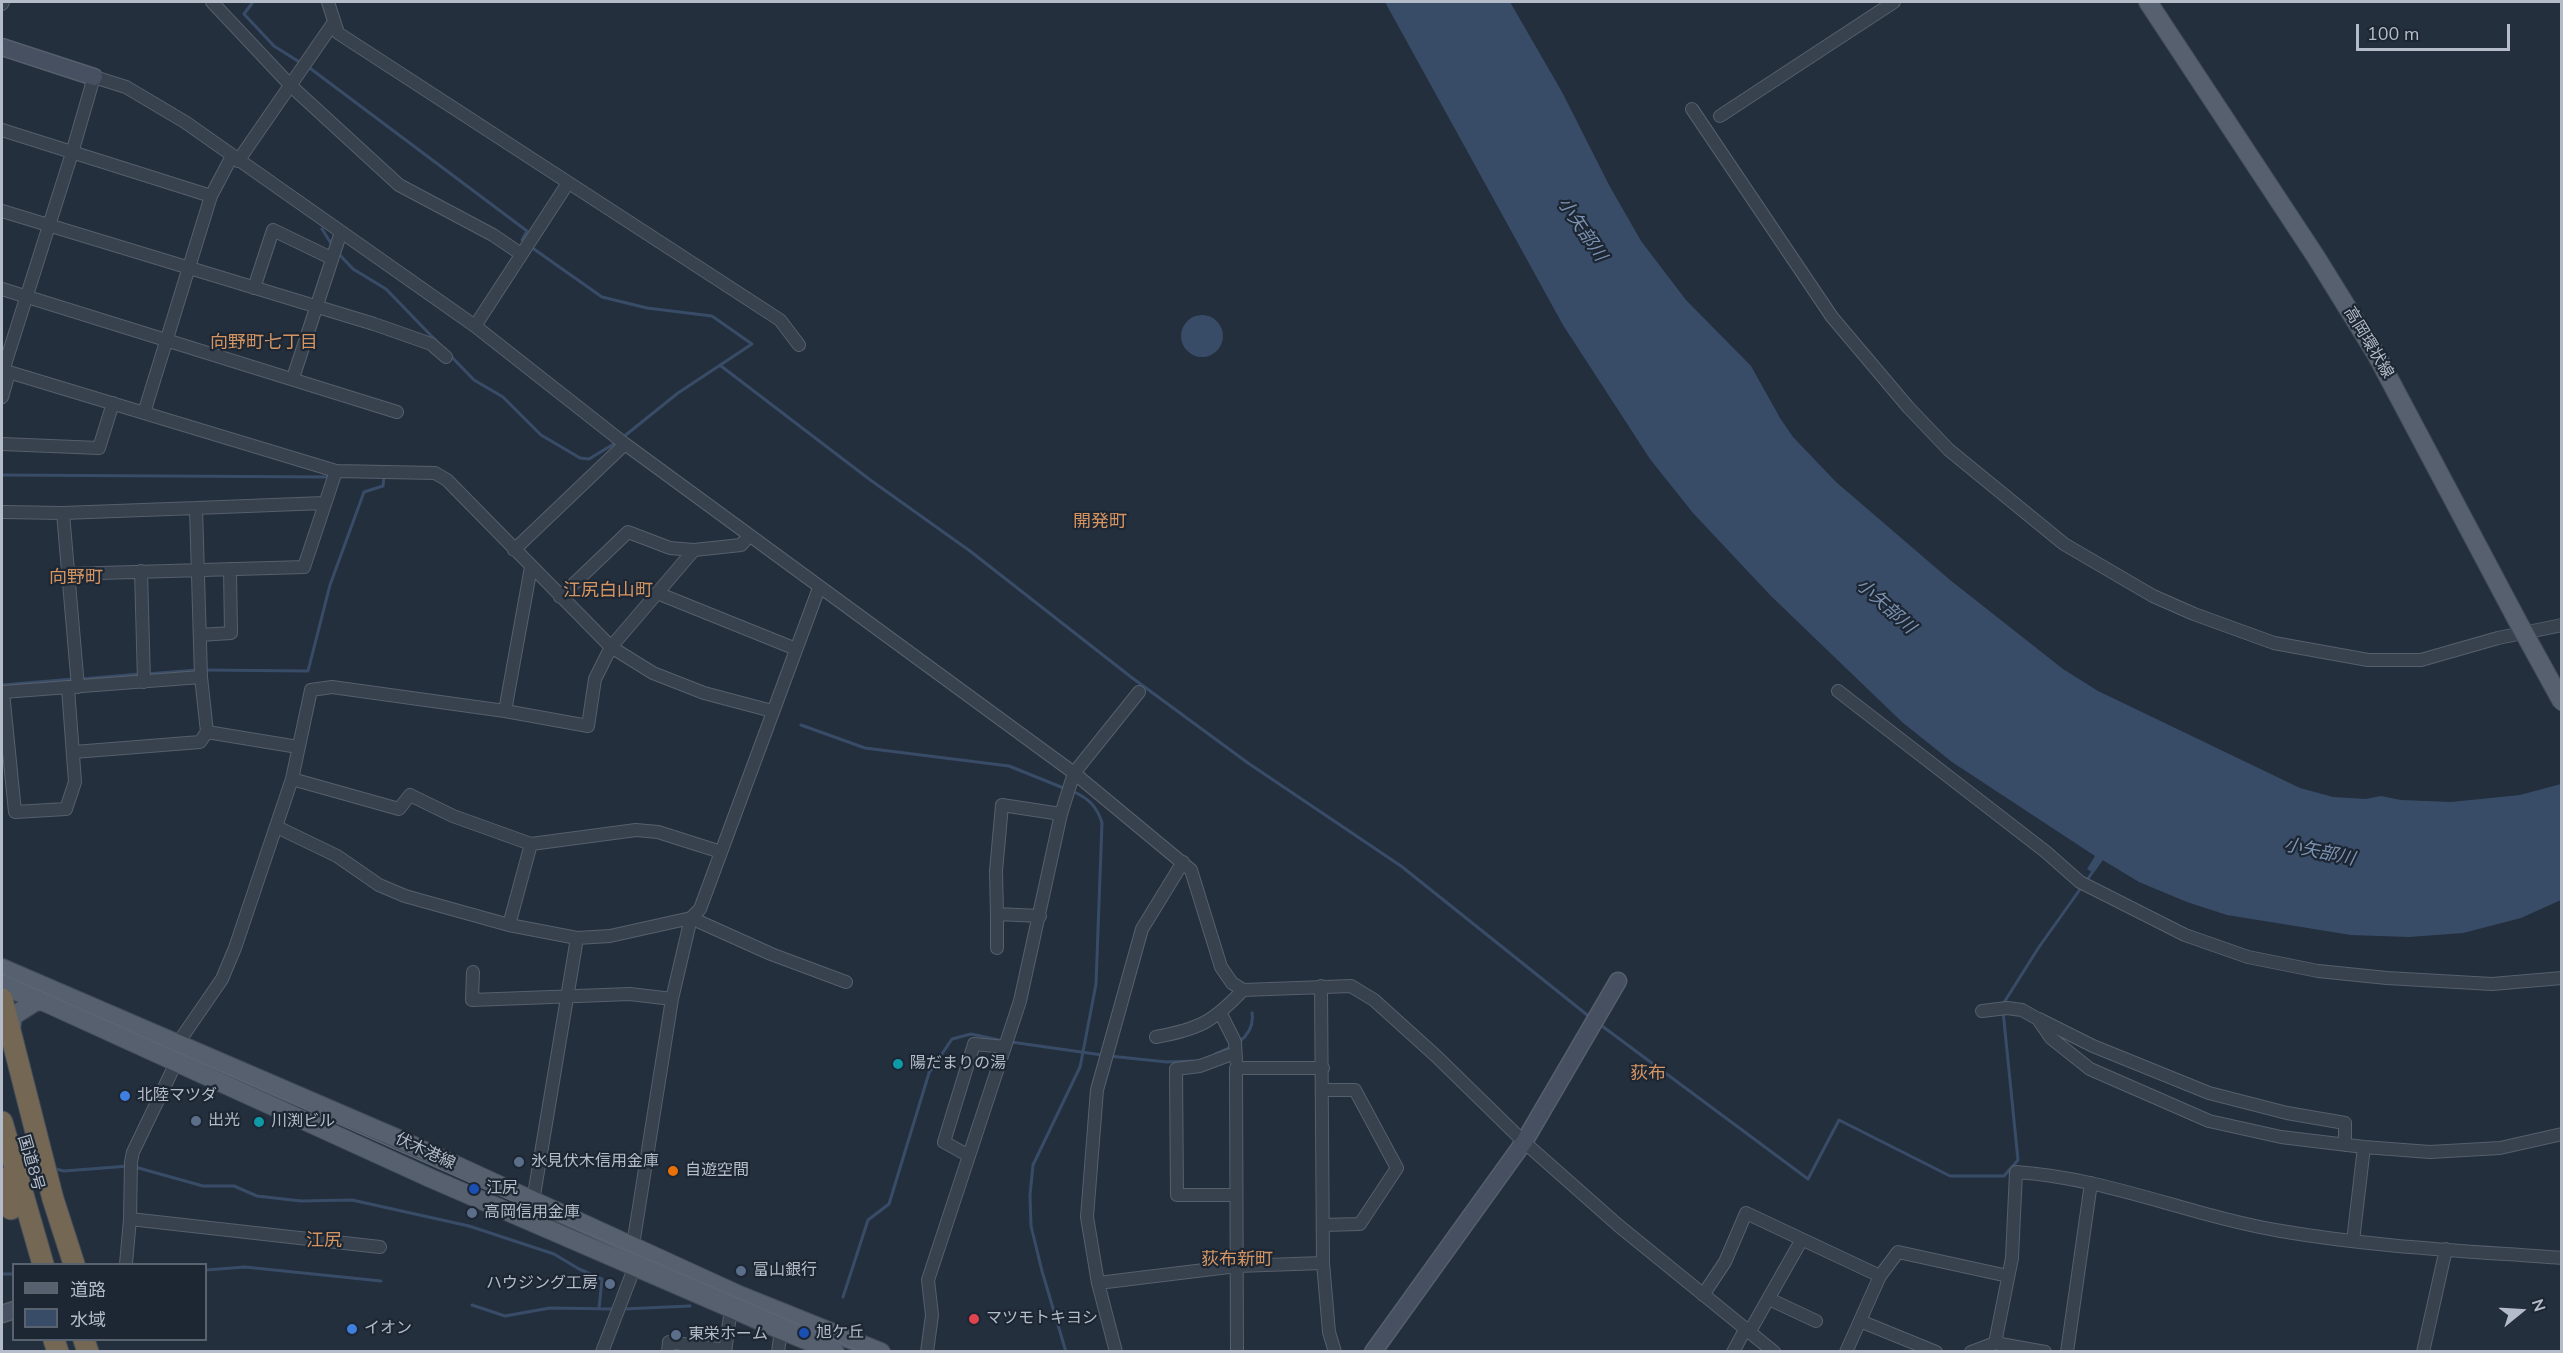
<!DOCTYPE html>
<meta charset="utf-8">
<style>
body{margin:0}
#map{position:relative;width:2563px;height:1353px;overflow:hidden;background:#242f3e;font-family:"Nunito Sans","Noto Sans JP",sans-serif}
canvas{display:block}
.frame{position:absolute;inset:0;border:3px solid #b4bcc9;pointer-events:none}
.legend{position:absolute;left:12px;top:1263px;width:195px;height:78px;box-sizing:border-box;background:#1d2633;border:2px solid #59626f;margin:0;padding:8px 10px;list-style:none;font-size:18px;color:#b4bcc9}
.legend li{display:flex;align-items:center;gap:12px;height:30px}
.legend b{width:30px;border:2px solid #59626f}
.north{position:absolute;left:2491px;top:1281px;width:60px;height:60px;-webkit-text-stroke:4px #1d2633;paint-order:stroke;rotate:72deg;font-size:16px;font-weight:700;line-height:24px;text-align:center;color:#b4bcc9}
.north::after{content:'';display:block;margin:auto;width:21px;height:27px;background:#b4bcc9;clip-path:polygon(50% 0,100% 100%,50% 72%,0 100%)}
.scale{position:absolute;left:2356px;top:24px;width:154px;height:27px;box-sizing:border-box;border:3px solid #b4bcc9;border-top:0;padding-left:8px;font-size:18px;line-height:21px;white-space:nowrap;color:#b4bcc9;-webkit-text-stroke:4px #1d2633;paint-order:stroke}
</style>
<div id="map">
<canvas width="2563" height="1353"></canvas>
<div class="frame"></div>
<ul class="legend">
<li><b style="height:8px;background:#56606e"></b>道路</li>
<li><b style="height:16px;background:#394c67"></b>水域</li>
</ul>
<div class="north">N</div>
<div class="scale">100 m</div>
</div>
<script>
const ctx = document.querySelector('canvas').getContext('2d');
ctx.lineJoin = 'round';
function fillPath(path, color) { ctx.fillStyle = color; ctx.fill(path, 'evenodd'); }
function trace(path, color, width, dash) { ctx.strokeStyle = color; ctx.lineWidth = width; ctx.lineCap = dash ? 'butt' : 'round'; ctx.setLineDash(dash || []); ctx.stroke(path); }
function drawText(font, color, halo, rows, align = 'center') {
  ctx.font = font + ' "Nunito Sans","Noto Sans JP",sans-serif'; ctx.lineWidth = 4.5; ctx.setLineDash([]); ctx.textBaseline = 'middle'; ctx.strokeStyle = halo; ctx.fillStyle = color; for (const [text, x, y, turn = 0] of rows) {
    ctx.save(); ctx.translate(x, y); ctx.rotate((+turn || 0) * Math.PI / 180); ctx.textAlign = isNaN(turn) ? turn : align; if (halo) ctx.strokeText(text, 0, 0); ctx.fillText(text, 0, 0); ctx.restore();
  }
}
fillPath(new Path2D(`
 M1385,2H1510L1562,92L1609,185L1641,241L1686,300L1751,366L1780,418L1793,437L1836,482L1950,580L2063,669L2098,691L2300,788L2333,797L2366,799L2381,796L2401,800L2451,802L2520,795L2561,784V900L2521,918L2463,933L2409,937L2351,935L2227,915L2187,902L2139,882L2101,859L2092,872L2087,869L2095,856L1952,762L1902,722L1771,596L1693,513L1650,459L1563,325Z
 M1181 336a21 21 0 1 1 42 0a21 21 0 1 1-42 0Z`), '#394c67');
trace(new Path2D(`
 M253,2L244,14L274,46L301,63
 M307,66L527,231L522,240L526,243
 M322,229L332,245
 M531,247L602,297L647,308L712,316L752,344L678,393L622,438
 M338,253L353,269L386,289L474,380L503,397L541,435L580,458L589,459L617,442
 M721,366L869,479L970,551L1131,677L1248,763L1401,866L1591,1018
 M2,475L330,477
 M204,670L308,671L330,585L364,492L383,486L384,477
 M147,674L197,670
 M81,679L140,674
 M2,685L74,679
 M801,725L865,748L1009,766L1066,789
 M2087,880L2104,856
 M2003,1004L2039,947L2081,888
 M1598,1023L1808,1179L1839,1120L1950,1176H2004L2018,1160L2003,1011
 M1011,1042L1102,1055
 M1239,1042C1248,1035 1254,1025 1252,1013
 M1215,1054L1231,1047
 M1109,1056L1167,1062L1192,1061
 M135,1167L203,1186H234L257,1196L301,1201L352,1200L469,1226L554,1254L579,1269L602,1279L599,1309
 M56,1169L64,1171L129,1166
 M206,1270L245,1267L381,1281
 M3,1274H14
 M843,1297L868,1220L889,1204L929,1073L952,1039L971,1034L999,1040
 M472,1305L505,1316L550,1308L614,1309
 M623,1309L690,1306
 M1066,1352L1042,1271L1031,1226L1030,1195L1033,1165L1080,1067L1083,1052L1096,984L1102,823C1097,806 1088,798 1072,791`), '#394c67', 3);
const street = new Path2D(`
 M212,2L291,86L399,185L493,235L521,254
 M328,2L338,33L780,320L799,345
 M2,4L3,2
 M1692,109L1832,317L1908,407L1949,450L2064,544L2153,596L2194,614L2274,643L2368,660H2421L2498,638L2562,625
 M1720,116L1894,2
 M2,130L211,196
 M238,161L334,22
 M2,211L374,324L431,344L446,357
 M254,288L273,230L331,258
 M2,289L397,412
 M475,326L568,183
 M2,370L336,471L435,473L447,480L611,647L653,673L704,693L772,711
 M3,371L72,153L94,77L126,87L185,122L475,326L625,444L1074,773L1191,870L1221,967L1232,983L1243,990L1351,986L1374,1000L1436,1056L1524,1142L1619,1226L1774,1352
 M293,378L341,232
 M2,397L9,373
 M144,413L211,196L232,156
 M2,444L99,448L113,403
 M196,508L324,503
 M2,512L63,513L196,508L201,677
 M63,513L78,687
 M514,550L625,444
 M141,571L144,682
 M67,574L304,567L336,471
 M657,593L796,649
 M560,597L628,532L670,548L694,550
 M200,635L231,633L230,569
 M68,688L75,782L66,809L15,812L3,692L201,677L207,732L200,742L74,752
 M1838,691L2046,852L2080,882L2185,935L2248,957L2318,971L2387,978L2492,984L2562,978
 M505,711L531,567
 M207,732L298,747
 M292,779L399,809L410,795L453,816L531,844L636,830L658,832L721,852
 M277,827L337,856L379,885L405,896L509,925L577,938L610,936L691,918L700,909L819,588
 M1040,916L997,914L996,871L1002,805L1061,814
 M691,918L771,954L846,982
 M509,925L531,844
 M997,948V914
 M473,972L472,1000L630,994L672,999
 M1321,986L1323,1263L1329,1332L1335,1352
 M1982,1011L2007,1008L2022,1010L2038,1019L2051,1038L2090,1069L2209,1121L2281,1137L2364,1147L2430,1152L2500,1148L2562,1134
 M1221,1014L1235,1042L1236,1060
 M2039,1019L2093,1046L2209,1093L2287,1113L2345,1123V1145
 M1156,1037C1199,1029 1213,1022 1243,990
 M1235,1053L1200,1066L1176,1069L1177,1195H1236
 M1323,1090H1355L1397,1168L1360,1224L1323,1225
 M969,1156L944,1142L974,1044L1005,1047
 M533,1201L577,938
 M130,1219L380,1247
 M2353,1241L2364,1147
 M126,1264L130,1219L131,1162L133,1152L173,1069L178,1043L222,979L235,948L292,779L311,690L332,687L505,711L588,726L595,679L611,647L694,550L741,545L749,536
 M1880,1276L1898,1252L2008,1276
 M1098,1283L1237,1266L1323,1263
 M1703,1295L1725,1262L1746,1213L1880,1276L1846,1352
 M1769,1299L1816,1321
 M1860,1321L1936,1352
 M1750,1331L1801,1241
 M1995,1343L2012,1258L2016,1172C2108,1178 2191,1216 2281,1231C2374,1247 2468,1251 2562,1258
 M602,1352L635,1266L633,1245L672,999L691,918
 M668,1352L669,1342L725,1350
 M725,1352L731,1309
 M778,1352L781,1330
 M927,1352L932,1315L928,1280L1020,1001L1061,814L1074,773L1139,692
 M1116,1352L1098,1283L1087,1217L1097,1090L1142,929L1183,862
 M1237,1352L1236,1068H1323
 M1733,1352L1746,1328
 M1971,1352L1995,1343L2045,1352
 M2067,1352L2091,1183
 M2423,1352L2446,1249`);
const secondary = new Path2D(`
 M2,47L94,77
 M2,1314L14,1310
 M1373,1352L1524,1142L1618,981`);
const primary = new Path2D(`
 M2148,2L2316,257L2376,354L2517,620
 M2,968L401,1140L737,1294L881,1352
 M2,986L42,1001L430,1178L781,1330L835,1352
 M10,1035L13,1016L35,1002L42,1001`);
const highway = new Path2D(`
 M2,999L53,1199L74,1264
 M2,1122L43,1264
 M2,1178L11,1209
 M54,1340L58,1352
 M84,1340L88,1352`);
trace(street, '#565f6c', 14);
trace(secondary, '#565f6c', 19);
trace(primary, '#414a57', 20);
trace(highway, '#434c59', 23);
trace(street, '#38414e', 12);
trace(secondary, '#465061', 16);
trace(primary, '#56606e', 18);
trace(highway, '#746855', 21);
trace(new Path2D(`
 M2,974L476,1185L862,1352`), '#5a6575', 1.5);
const primaryBridge = new Path2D(`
 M2517,620L2562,702`);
trace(primaryBridge, '#414a57', 20, []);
trace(primaryBridge, '#56606e', 18);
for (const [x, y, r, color] of [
 [898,1064,6,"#0f9aa8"],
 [125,1096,6,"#3f7fe0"],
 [196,1121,6,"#5c6f8a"],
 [259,1122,6,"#0f9aa8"],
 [519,1162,6,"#5c6f8a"],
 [673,1171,6,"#e8710a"],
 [474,1189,6,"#1a4fb4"],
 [472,1213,6,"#5c6f8a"],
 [741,1271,6,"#5c6f8a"],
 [610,1284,6,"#5c6f8a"],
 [974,1319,6,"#e0444e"],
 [352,1329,6,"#3f7fe0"],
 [804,1333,6,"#1a4fb4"],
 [676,1335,6,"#5c6f8a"]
]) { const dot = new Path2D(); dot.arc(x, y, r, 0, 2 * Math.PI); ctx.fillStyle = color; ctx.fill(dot); trace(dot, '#1d2633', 2); }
drawText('16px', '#b4bcc9', '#1d2633', [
 ["高岡環状線",2368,343,59],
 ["伏木港線",425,1152,25],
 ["国道8号",30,1163,74]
]);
drawText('16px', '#b4bcc9', '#1d2633', [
 ["陽だまりの湯",910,1064],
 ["北陸マツダ",137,1096],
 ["出光",208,1121],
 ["川渕ビル",271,1122],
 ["氷見伏木信用金庫",531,1162],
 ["自遊空間",685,1171],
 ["江尻",486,1189],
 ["高岡信用金庫",484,1213],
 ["富山銀行",753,1271],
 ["ハウジング工房",598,1284,"right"],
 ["マツモトキヨシ",986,1319],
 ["イオン",364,1329],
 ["旭ケ丘",816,1333],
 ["東栄ホーム",688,1335]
], 'left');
drawText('italic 18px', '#7c92b1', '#1d2633', [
 ["小矢部川",1581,230,56],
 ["小矢部川",1885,607,42],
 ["小矢部川",2319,853,12]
]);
drawText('18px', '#d59563', '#1d2633', [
 ["向野町七丁目",264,344],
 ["開発町",1100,523],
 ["向野町",76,579],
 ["江尻白山町",608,592],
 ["荻布",1648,1075],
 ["江尻",324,1242],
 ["荻布新町",1237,1261]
]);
</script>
